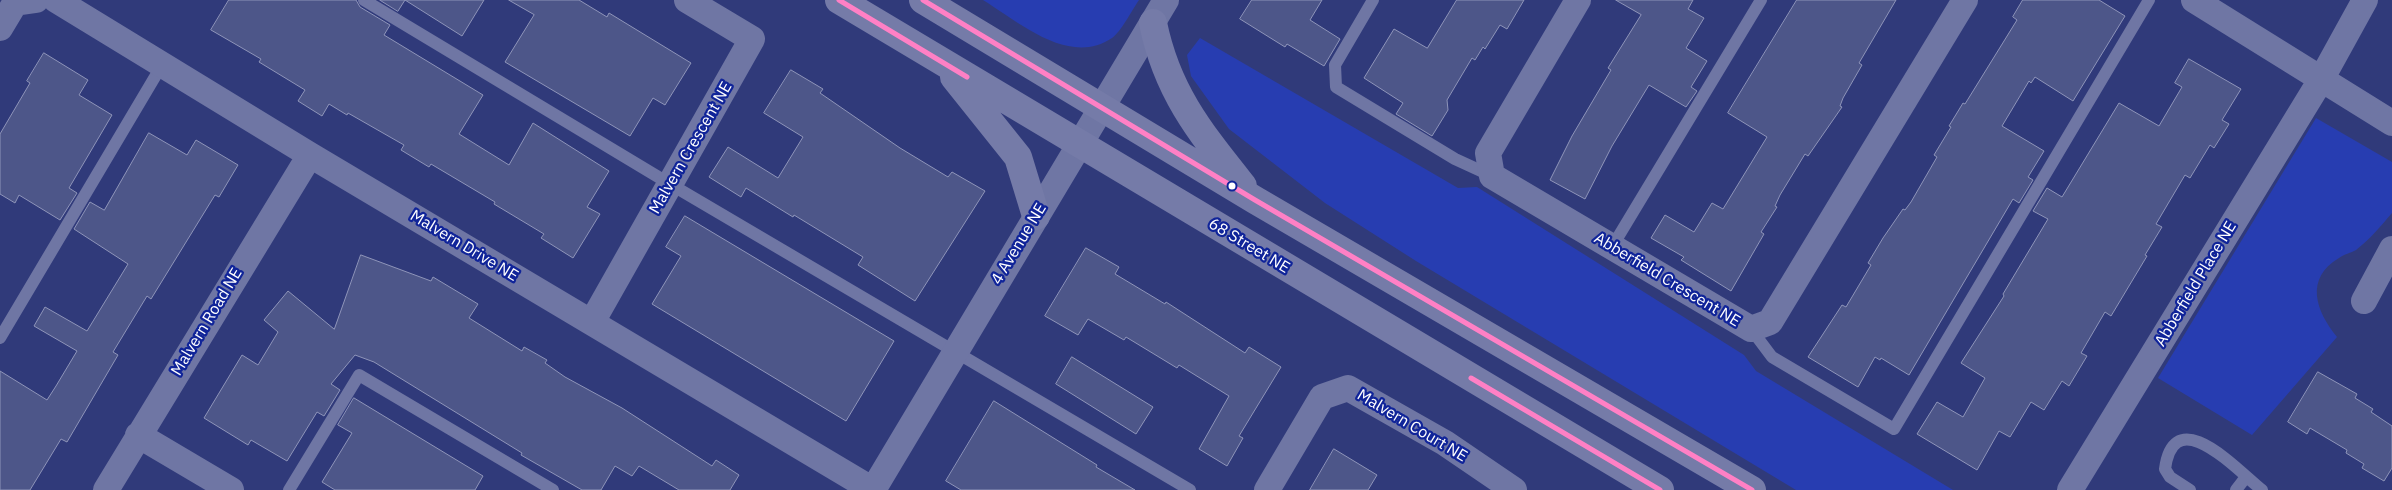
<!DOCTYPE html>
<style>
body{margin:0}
canvas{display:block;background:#303a7a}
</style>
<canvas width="2392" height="490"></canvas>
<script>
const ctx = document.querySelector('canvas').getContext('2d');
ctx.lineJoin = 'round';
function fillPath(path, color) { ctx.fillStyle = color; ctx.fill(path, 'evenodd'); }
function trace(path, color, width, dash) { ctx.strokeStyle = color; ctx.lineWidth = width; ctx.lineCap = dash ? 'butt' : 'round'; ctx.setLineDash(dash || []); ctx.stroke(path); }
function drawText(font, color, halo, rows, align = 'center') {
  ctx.font = font + ' "IBM Plex Sans",sans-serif'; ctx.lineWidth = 4.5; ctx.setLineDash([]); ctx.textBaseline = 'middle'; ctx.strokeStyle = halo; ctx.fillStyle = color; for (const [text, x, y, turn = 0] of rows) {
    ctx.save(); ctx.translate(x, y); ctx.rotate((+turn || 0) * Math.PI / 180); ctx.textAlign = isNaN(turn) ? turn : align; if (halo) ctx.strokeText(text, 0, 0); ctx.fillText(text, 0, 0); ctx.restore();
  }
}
fillPath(new Path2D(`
 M983,0H1139C1132,10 1121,32 1112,38C1069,67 1019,22 983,0Z
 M1200,38L1458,188L1477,187L1744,355L1756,371L1953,490H1796L1416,261L1325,203L1229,129L1191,76L1187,55Z
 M2316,118L2392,162V213C2381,226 2370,239 2356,250C2351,253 2344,254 2339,258C2304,279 2316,311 2337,337L2252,435L2158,378Z`), '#273db1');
const building = new Path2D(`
 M229,0H356L360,7L390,25L384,35L483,95L459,134L509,165L533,123L609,171L587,207L600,214L573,258L541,238L544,234L494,204L495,202L431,164L429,167L401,150L404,145L348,113L347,115L329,104L322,116L298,101L305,90L259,62L261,59L211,30Z
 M380,0H484L462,36L405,0L398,11Z
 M509,0H579L607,17L609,13L691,63L665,105L653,98L630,136L505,62L534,15Z
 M1252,0H1322L1310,20L1340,39L1324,66L1287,44L1285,47L1240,19Z
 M1457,0H1524L1507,29L1500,25L1485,49L1483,47L1475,60L1472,58L1447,100L1448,110L1432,136L1396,114L1403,103L1364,78L1394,29L1427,48Z
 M1616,0H1693L1688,9L1704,18L1686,48L1707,61L1691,87L1697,91L1686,107L1649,85L1612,146L1585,199L1550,180L1572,136L1611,70L1608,68L1641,15Z
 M1797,0H1896L1859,63L1862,65L1843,98L1840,106L1842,107L1808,156L1805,154L1780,195L1775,206L1777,207L1761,232L1764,234L1731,291L1681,260L1684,257L1651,238L1665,215L1694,232L1712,203L1723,209L1767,137L1728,113Z
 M2023,0H2099L2125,16L2073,101L2035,77L2031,83L2029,81L2002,126L2044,151L2028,177L2033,180L2019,203L2013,199L1909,375L1881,358L1880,360L1875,357L1858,387L1808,357L1842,305L1846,307L1871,265L1868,263L1883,238L1903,209L1905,210L1911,202L1937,157L1934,155L1951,127L1949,126L1963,103L1965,104L2017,20L2013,17Z
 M44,53L88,80L79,95L112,115L69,188L77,193L60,220L19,195L15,203L0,194V134L30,83L27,81Z
 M2189,59L2241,89L2222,120L2229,124L2214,148L2210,145L2190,178L2185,175L2156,224L2162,227L2145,255L2147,256L2111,316L2105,312L2081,353L2087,356L2069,386L2062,381L2044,410L2031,402L2010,437L1999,431L1977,470L1917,434L1937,402L1963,417L1985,378L1961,363L2004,296L2003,294L2048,219L2033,211L2047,188L2062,197L2119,103L2159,126L2182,87L2175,83Z
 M791,70L823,89L820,93L900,148L948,177L952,172L985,191L915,301L858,265L863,257L794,215L793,217L746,188L741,197L709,177L728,147L778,178L803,137L764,113Z
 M149,133L187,155L196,140L238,165L219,197L215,195L151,299L147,296L113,352L118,355L67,442L61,439L30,490H0V371L47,400L56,386L77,351L34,326L45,307L87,331L128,264L74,229L90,202L104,210Z
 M685,216L894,341L846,421L652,304L681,256L666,247Z
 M1086,248L1119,267L1115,274L1165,304L1166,302L1245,353L1249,347L1281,367L1239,436L1243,438L1227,466L1199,449L1229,396L1179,365L1177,368L1126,337L1124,340L1088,319L1078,335L1045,316Z
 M361,255L431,281L433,277L478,304L469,318L522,351L524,347L547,360L545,363L565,377L622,408L712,466L716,460L739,475L730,490H679L639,466L632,476L615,466L601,490H582L521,455L522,453L374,362L355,355L331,384L340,390L324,416L317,412L287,461L251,440L248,445L204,418L242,355L258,365L278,332L264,320L288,291L334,329Z
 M1072,357L1153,407L1136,434L1056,384Z
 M2318,372L2357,394L2355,398L2373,409L2371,412L2392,426V468L2384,481L2362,468L2364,464L2346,453L2347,450L2310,428L2307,434L2288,422Z
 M354,398L483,476L475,490H335L322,482L352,433L338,425Z
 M994,401L1097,465L1096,467L1135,490H961L946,481Z
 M1334,449L1377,475L1368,490H1310Z`);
fillPath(building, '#4d5689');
trace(building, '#8e94b9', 1);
trace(new Path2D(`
 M364,0L670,184L1190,490
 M1373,0L1335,65L1336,87L1455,159L1492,176
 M1612,247L1761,0
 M1751,329L1772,357L1894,429L2149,0
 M0,338L162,65
 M289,490L359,375L553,490
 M2190,490L2170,477L2165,469C2174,400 2238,471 2262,490
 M2236,490L2246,477`), '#6f76a4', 12);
trace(new Path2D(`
 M56,0L310,155L873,490
 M1578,0L1488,153L1492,176L1751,329L1770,322L1965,0
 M2194,0L2392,123
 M0,28L15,3L36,0
 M2364,301L2392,249
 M592,322L752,39L687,0
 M138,435L231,490
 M106,490L310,155
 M873,490L1166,0
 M1267,490L1322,397L1348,388L1445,443L1514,490
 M2070,490L2322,78L2365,0`), '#6f76a4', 26);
trace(new Path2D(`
 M839,0L1660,490
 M923,0L1255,200L1752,490
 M1153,23C1167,92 1200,132 1243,186
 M954,77L1018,157L1036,216`), '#757ba8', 28);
trace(new Path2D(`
 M839,0L967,77
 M923,0L1255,200L1752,490
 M1471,378L1660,490`), '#ff80c5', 5);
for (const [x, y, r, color] of [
 [1232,186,4.5,"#fff"]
]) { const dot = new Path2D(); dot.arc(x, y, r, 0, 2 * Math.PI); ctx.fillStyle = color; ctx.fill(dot); trace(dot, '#102499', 2); }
drawText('16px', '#fff', '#102499', [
 ["Malvern Crescent NE",691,148,-60],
 ["4 Avenue NE",1019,244,-59],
 ["Malvern Drive NE",464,246,31],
 ["68 Street NE",1249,246,31],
 ["Abberfield Crescent NE",1667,280,31],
 ["Abberfield Place NE",2196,284,-59],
 ["Malvern Road NE",207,322,-59],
 ["Malvern Court NE",1412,426,31]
]);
</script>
